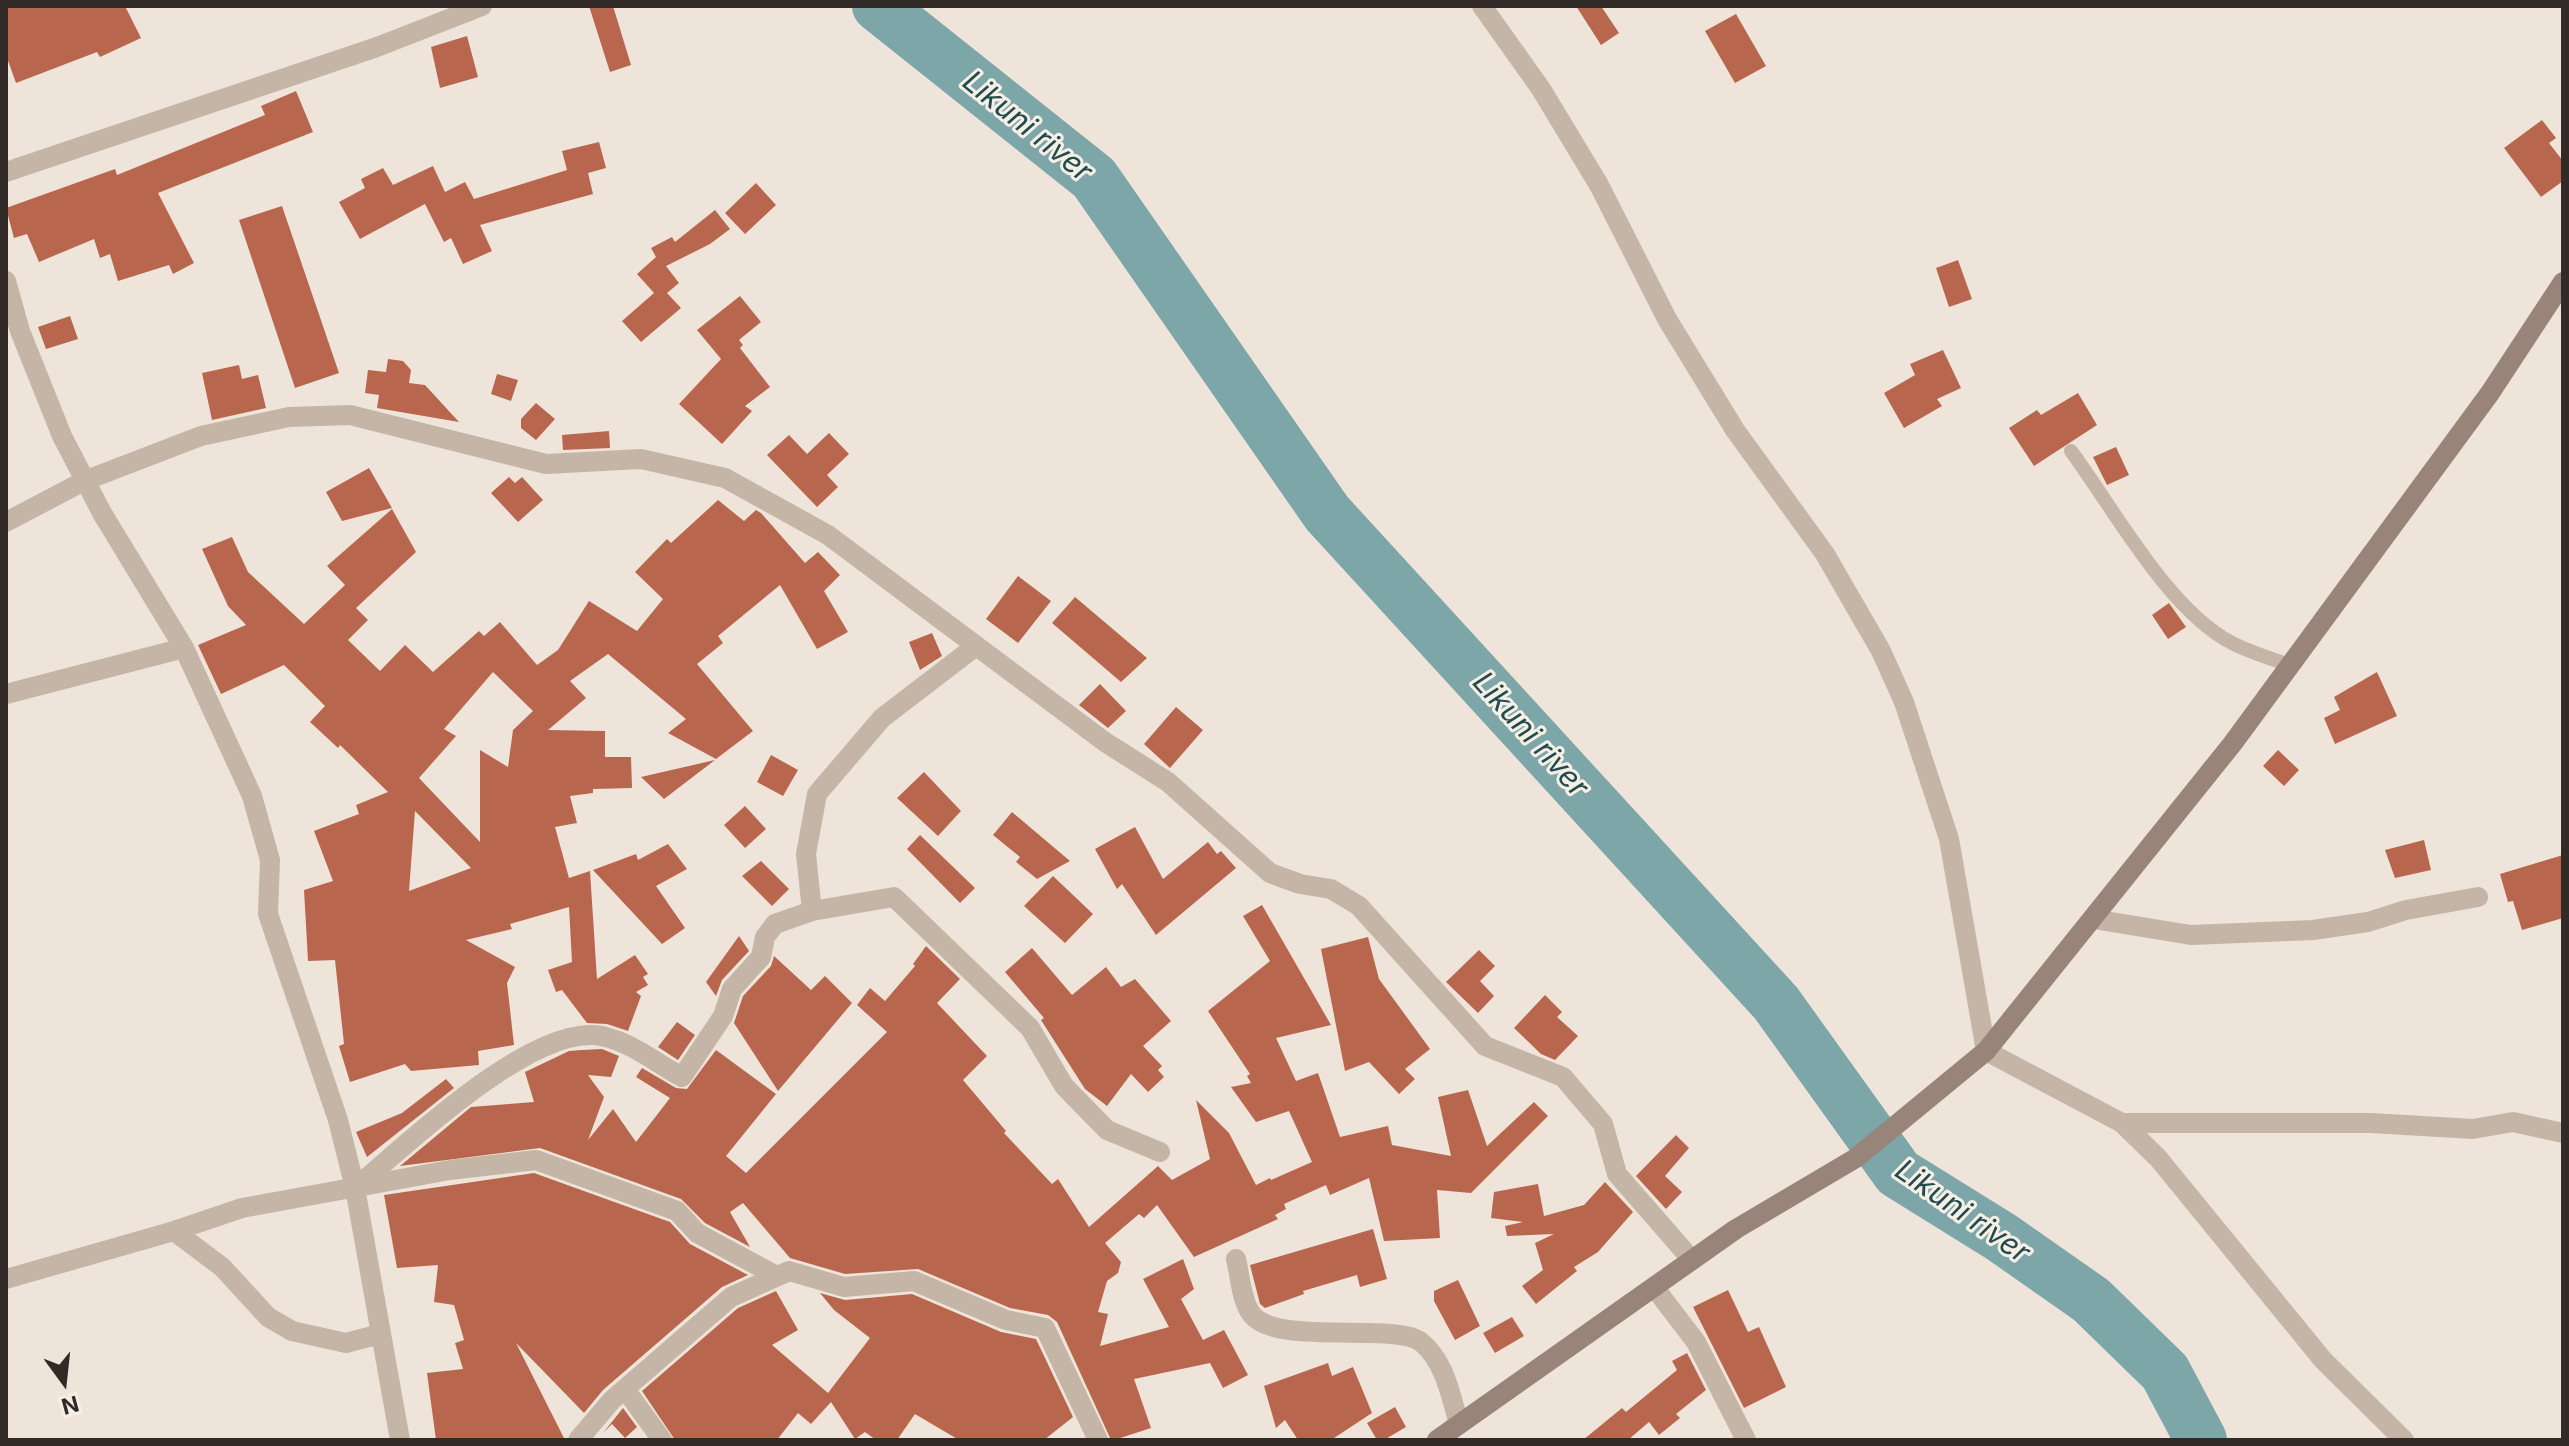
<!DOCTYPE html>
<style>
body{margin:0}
#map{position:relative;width:2569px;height:1446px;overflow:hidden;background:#eee4da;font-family:Inter,sans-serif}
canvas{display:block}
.frame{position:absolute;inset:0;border:8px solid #322a27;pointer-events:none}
.north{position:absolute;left:24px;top:1342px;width:80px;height:80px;-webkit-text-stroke:6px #f6efe5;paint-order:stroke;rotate:165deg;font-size:22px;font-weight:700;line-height:32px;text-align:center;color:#322a27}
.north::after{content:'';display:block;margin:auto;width:28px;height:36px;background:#322a27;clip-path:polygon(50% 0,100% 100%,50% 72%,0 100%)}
</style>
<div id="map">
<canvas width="2569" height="1446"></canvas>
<div class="frame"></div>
<div class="north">N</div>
</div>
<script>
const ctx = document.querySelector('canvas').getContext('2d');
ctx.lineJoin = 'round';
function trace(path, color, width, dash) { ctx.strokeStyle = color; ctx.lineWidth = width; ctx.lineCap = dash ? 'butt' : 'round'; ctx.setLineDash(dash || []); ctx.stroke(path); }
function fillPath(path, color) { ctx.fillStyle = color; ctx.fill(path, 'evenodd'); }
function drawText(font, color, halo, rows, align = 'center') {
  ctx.font = font + ' Inter,sans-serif'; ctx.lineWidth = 6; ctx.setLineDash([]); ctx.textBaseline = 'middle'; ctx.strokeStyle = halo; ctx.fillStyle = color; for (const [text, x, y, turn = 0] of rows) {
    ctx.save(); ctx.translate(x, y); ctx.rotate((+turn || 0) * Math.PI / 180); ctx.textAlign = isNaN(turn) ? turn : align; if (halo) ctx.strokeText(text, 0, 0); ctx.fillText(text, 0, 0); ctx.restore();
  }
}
trace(new Path2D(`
 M878,6L1094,178L1327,513L1776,1003L1898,1173L2001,1237L2091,1300L2165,1372L2201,1440`), '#7ca6a8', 52);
fillPath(new Path2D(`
 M6,6H125L141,38L100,57L97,52L16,83L6,55Z
 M589,6H613L631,65L610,72Z
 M1576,6H1601L1619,33L1601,45Z
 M1736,14L1766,66L1735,83L1705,31Z
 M467,36L478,77L440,88L431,47Z
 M296,91L313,132L158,193L194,263L173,274L169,265L118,281L110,254L100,258L94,239L39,262L27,234L14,238L6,208L115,169L117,175L265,115L261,106Z
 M2542,120L2556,138L2549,143L2563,161V181L2541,197L2504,148Z
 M599,142L606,168L588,173L593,194L480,225L492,251L463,264L451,238L444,242L425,204L360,239L339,202L365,188L361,179L383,168L393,185L433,166L445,192L465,182L474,199L567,170L562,151Z
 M756,183L776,205L745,234L725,213Z
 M282,206L339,373L295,388L239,220Z
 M715,210L730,229L710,244L666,266L679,283L667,293L681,308L641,342L622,321L654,293L637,274L656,257L651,248L672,237L675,242Z
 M1958,260L1972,299L1949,307L1936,268Z
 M740,296L761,322L739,340L743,345L740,348L770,387L745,406L752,411L722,444L679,404L721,359L697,330Z
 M70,316L78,339L46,349L38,327Z
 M1943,350L1961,388L1937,399L1942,406L1904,428L1884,393L1915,375L1910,364Z
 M388,359L403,361L411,370L409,383L425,385L459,422L377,408L379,395L365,393L368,370L386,372Z
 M239,365L242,379L258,375L266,408L212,420L202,373Z
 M497,374L518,380L511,401L491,394Z
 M2078,393L2097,425L2034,466L2009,428L2037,410L2041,415Z
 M536,403L555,419L536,440L521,428V419Z
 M609,431L610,448L563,450L562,435Z
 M829,433L849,454L827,475L838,487L817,507L767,455L789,435L807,454Z
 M2116,447L2129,475L2107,485L2093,457Z
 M369,468L392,508L342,521L326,492Z
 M509,477L515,483L522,477L543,500L518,522L491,493Z
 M718,500L744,521L756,510L761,513L805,563L818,552L840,575L824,591L848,632L817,649L780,585L718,636L723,643L697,664L753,731L716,759L668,733L686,719L608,654L570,681L586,698L548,730L605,731V757H631L632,788L593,789V793L570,796L577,823L555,827L569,878L590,871L597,979L635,955L648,974L643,977L648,985L636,992L641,996L628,1031L607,1024L587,1023L562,990L556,992L548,970L572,962L569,907L510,924L512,929L466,940L515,967L507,983L514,1045L478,1051L479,1065L411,1071L405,1064L350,1082L339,1046L344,1044L335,960L308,961L304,890L333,881L314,831L359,814L356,805L388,792L340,745L338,748L310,722L325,706L284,665L221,694L198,645L246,625L228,606L202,549L232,537L248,572L304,624L345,585L327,566L392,509L416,552L356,608L368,620L348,640L380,671L405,645L433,672L479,631L484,636L500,622L537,665L558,650L589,601L637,631L663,599L635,572L667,539L671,543ZM493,672L533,711L513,730L508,767L480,750V842L419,778L456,736L444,729ZM415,811L471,868L409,891Z
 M1018,576L1051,601L1018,643L986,619Z
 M1075,597L1147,658L1121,682L1052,623Z
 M2169,603L2186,627L2168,639L2152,615Z
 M932,633L942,656L920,670L909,642Z
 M2377,672L2397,716L2335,744L2324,718L2340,710L2334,697Z
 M1100,684L1126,711L1108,728L1079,705Z
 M1176,707L1203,730L1170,768L1144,744Z
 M2278,750L2299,770L2284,786L2263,766Z
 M771,755L798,770L783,796L757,782Z
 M715,760L664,799L641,777Z
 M924,772L961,811L938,836L897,798Z
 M745,806L766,829L745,848L724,825Z
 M1012,812L1070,861L1037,879L1016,862L1020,857L993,835Z
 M1135,827L1163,879L1208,842L1217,854L1221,851L1236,868L1156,935L1122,884L1117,889L1095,849Z
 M920,835L975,888L960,903L907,849Z
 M2424,840L2431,870L2395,878L2385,850Z
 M668,844L687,869L656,886L685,928L662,944L593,870L636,854L638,860Z
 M2563,855V918L2522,930L2513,901L2508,902L2500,874Z
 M761,861L789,889L772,906L742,876Z
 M1053,876L1093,914L1065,943L1024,906Z
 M1262,905L1331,1025L1276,1038L1296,1081L1318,1073L1340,1137L1388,1126L1392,1145L1451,1156L1438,1097L1468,1090L1487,1146L1534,1102L1548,1116L1471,1193L1437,1190L1440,1238L1384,1241L1369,1178L1330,1195L1326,1185L1284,1204L1286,1209L1275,1215L1278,1219L1194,1257L1157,1205L1144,1218L1139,1214L1105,1243L1121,1262L1118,1273L1107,1281L1098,1312L1108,1314L1100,1346L1169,1327L1143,1279L1183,1259L1194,1289L1181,1299L1203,1340L1224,1330L1248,1375L1223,1388L1210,1363L1134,1379L1151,1428L1114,1440H1111L1057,1322L1048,1315L1010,1308L918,1269L845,1274L790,1258L743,1203L730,1212L750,1247L705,1223L681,1199L540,1148L400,1166L471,1107L534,1102L525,1072L569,1051L582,1050L602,1049L619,1056L611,1077L588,1075L604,1097L588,1140L613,1109L636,1142L670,1098L636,1077L642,1068L676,1088L687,1089L716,1050L776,1094L726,1156L746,1173L887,1032L857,1005L870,988L885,1001L915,966L913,964L926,946L960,979L937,1003L987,1056L963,1080L1006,1131L1004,1133L1052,1184L1058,1179L1089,1227L1158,1166L1172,1180L1210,1159L1196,1100L1229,1133L1256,1185L1270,1178L1271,1180L1312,1162L1289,1111L1256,1122L1231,1087L1251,1083L1247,1076L1250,1074L1208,1011L1270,961L1243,916Z
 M739,936L749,951L722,980L716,996L706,982Z
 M1368,937L1379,979L1430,1049L1405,1069L1415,1079L1399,1094L1369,1062L1345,1071L1321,949Z
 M1032,948L1072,995L1106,967L1121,987L1135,979L1171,1021L1143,1046L1162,1066L1158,1070L1164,1077L1148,1092L1131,1074L1107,1106L1085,1089L1041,1020L1044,1018L1005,972Z
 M1479,950L1495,966L1480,981L1494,996L1478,1013L1446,982Z
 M774,956L811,990L825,976L852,1003L778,1091L734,1023L743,996L771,966Z
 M1545,995L1562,1012L1557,1017L1578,1036L1555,1060L1541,1054L1514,1028Z
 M677,1022L695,1035L678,1060L658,1047Z
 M446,1079L454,1088L367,1157L356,1132L402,1113Z
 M1676,1135L1689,1148L1665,1176L1682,1192L1666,1209L1636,1176Z
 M534,1173L670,1222L690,1244L748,1275L722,1287L603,1390L584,1413L516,1343L565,1440H436L427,1373L463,1369L455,1343L464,1340L454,1305L434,1302L438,1265L397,1268L384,1195Z
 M1605,1182L1633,1212L1598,1252L1574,1267L1577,1271L1536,1304L1522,1286L1543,1270L1535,1243L1554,1234L1507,1236L1505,1226L1523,1222L1491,1218L1494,1192L1538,1184L1544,1216L1584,1205Z
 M1373,1229L1387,1279L1360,1287L1357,1275L1303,1291L1304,1294L1265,1308L1260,1304L1250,1265Z
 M1458,1280L1480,1326L1455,1340L1434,1301V1291Z
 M1728,1290L1748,1332L1759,1327L1786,1387L1744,1408L1693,1307Z
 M776,1291L798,1330L772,1345L828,1393L870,1338L834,1310L820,1293L845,1300L912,1294L1001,1332L1036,1339L1073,1417L1044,1440H959L915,1414L897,1440H876L865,1432L855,1439L831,1402L811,1424L798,1413L777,1440H675L642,1391L738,1308Z
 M1512,1317L1524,1336L1495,1353L1483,1333Z
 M1687,1353L1706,1390L1676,1414L1680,1418L1659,1435L1649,1422L1628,1440H1583L1622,1408L1626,1412L1677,1370L1672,1361Z
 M1328,1363L1332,1376L1353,1367L1372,1413L1331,1440H1298L1285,1420L1276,1428L1264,1386Z
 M1395,1407L1406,1427L1384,1440H1377L1367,1423Z
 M623,1408L637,1427L625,1438L612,1424L603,1433Z`), '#b8674e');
trace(new Path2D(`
 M2071,451C2114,509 2168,610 2232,643C2249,652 2270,658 2289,665`), '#c4b5a7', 14);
trace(new Path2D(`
 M1482,6L1541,89L1599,185L1667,319L1735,430L1825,554L1881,651L1904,702L1949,839L1986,1051L2122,1123L2158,1158L2323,1360L2404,1440
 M6,172L377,47L482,6
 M6,281L20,331L62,436L102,513L184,648L252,796L270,860L268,914L338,1120L355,1188L400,1440
 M6,522L84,481L201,436L289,417L350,415L546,464L641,459L725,478L828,535L1105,742L1168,782L1270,873L1300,884L1331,889L1359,906L1485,1046L1563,1077L1603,1124L1617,1174L1692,1260
 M6,694L184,648
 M812,911L806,854L817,794L882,718L976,646
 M2093,919L2191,935L2313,930L2368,922L2406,910L2478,897
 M2122,1123H2371L2473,1129L2513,1122L2563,1133
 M355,1188C407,1144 525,1031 594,1035C624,1037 656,1063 682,1077L723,1016L732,989L761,957L765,937L775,924L812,911L894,897L1030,1028L1064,1086L1107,1130L1160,1152
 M174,1231L242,1208L450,1170L536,1160L677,1211L697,1233L775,1275
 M1236,1259C1240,1275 1241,1298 1250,1312C1272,1348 1393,1321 1421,1342C1445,1361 1451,1397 1459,1424
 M6,1279L174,1231L222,1267L268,1317L292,1331L346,1343L380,1334
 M1654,1287L1696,1342L1746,1440
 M625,1389L662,1440
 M578,1440L612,1400L731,1297L789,1271L844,1287L914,1281L1006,1320L1045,1328L1098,1440`), '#c4b5a7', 20);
trace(new Path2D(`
 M1437,1440L1736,1229L1856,1158L1986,1051L2233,743L2490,393L2563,282`), '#988479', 20);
drawText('italic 30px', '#214b4e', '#f6efe5', [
 ["Likuni river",1027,127,39],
 ["Likuni river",1530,735,48],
 ["Likuni river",1962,1212,35]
]);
</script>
